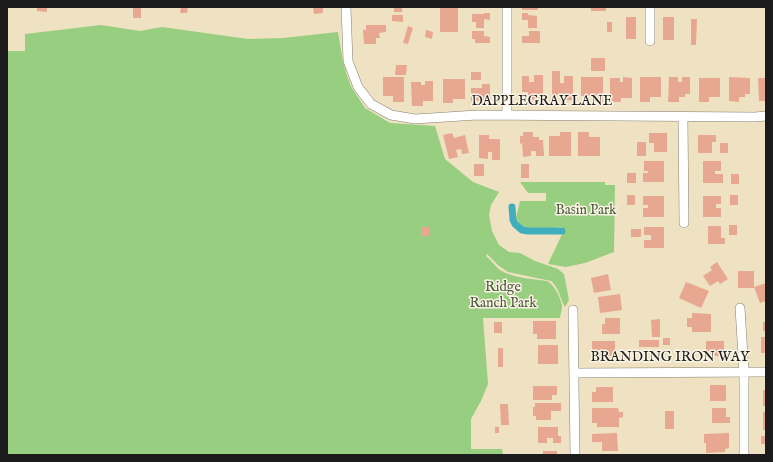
<!DOCTYPE html>
<style>
body{margin:0}
#map{position:relative;width:773px;height:462px;overflow:hidden;background:#eee2c2;font-family:"IM FELL English",serif}
canvas{display:block}
.frame{position:absolute;inset:0;border:8px solid #1c1c1c;pointer-events:none}
</style>
<div id="map">
<canvas width="773" height="462"></canvas>
<div class="frame"></div>
</div>
<script>
const ctx = document.querySelector('canvas').getContext('2d');
ctx.lineJoin = 'round';
function fillPath(path, color) { ctx.fillStyle = color; ctx.fill(path, 'evenodd'); }
function trace(path, color, width, dash) { ctx.strokeStyle = color; ctx.lineWidth = width; ctx.lineCap = dash ? 'butt' : 'round'; ctx.setLineDash(dash || []); ctx.stroke(path); }
function drawText(font, color, halo, rows, align = 'center') {
  ctx.font = font + ' "IM FELL English",serif'; ctx.lineWidth = 3; ctx.setLineDash([]); ctx.textBaseline = 'middle'; ctx.strokeStyle = halo; ctx.fillStyle = color; for (const [text, x, y, turn = 0] of rows) {
    ctx.save(); ctx.translate(x, y); ctx.rotate((+turn || 0) * Math.PI / 180); ctx.textAlign = isNaN(turn) ? turn : align; if (halo) ctx.strokeText(text, 0, 0); ctx.fillText(text, 0, 0); ctx.restore();
  }
}
fillPath(new Path2D(`
 M101,25L140,31L162,27L248,39L283,38L338,32L343,62L347,76L352,88L365,108L390,123L435,126L445,159L473,182L499,192L491,205L489,215L492,231L499,245L509,252L520,253L535,261L558,269L564,274L569,300L565,307C560,299 559,287 551,281L508,272L499,266L487,254L486,256C491,260 495,266 500,270C513,278 532,279 547,281C554,284 562,300 562,307C562,311 560,314 560,318H483L488,384L481,401L471,419V449H502L503,455H7V51H25V34Z
 M520,182H605V185H615L614,252L585,263L566,267L548,264L564,230L562,227C553,228 533,230 525,228C521,226 518,222 516,218L520,201H546V193H528Z`), '#98ce7f');
trace(new Path2D(`
 M512,207L513,220L515,224L522,230L528,231H562`), '#40aebc', 7);
fillPath(new Path2D(`
 M37,7H47V12L37,11Z
 M133,7H141V18H133Z
 M181,7H188L187,13H180Z
 M313,7H323V13L314,14Z
 M394,7H402V12H394Z
 M440,7H458V32H440Z
 M522,7H538V10H522Z
 M591,7H606V11H591Z
 M484,13H490V20L484,19V28H476V22H472V14H484Z
 M522,13H528V15L537,16V28H528V20H522Z
 M392,15H403V22L392,21Z
 M626,17H636V39H626Z
 M663,17H674V40H663Z
 M691,19H697L696,45H691Z
 M607,22H612V32H607Z
 M366,25H386V32L379,33L380,38H376V44H364L363,30H366Z
 M408,26L413,28L408,44L403,43Z
 M426,30L433,32L432,39L425,37Z
 M472,31H484V36L490,37V43H475V39H472Z
 M529,31H540V43H522V36H529Z
 M591,58H605V71H591Z
 M396,65H407L406,75H395Z
 M552,71H560V83H564V76H573V100H563V96L552,95Z
 M471,72H481V80H471Z
 M534,75H543V100H532V95H528V92H522V76H529V82H534Z
 M383,77H404V102H393V96H383Z
 M581,77H603V102H592V96H581Z
 M623,77L632,78V98H621V102H610V78H620V82H623Z
 M640,77H661V97H650V102H640Z
 M669,77H678V82H682V77H690V94H685V97H679V102H668Z
 M729,77L750,78V94H745V97H739V102L729,101Z
 M699,78H720V97H709V102H699Z
 M758,78H766V101H759Z
 M443,79H465V99H453V103H443Z
 M425,81H433V101H423V106H412L411,82H421V85H425Z
 M482,84H490V101H471V88H482Z
 M523,132H533V137H539V140H543L544,156H536V151H531V156L523,157L522,143L520,144V136H523Z
 M560,132H571V156H549V136H560Z
 M578,132H589V137H600V156H578Z
 M452,133L454,138L465,135L469,153L462,154L461,149L456,150L458,157L449,159L443,135Z
 M649,133H667V152H654V143H649Z
 M479,135H489V139H500V160H492V152H488V159L479,158Z
 M698,135H716V142H712V153H698Z
 M637,142H646V156H637Z
 M720,143H728V153H720Z
 M644,161H664V182H643V173H648V171H644Z
 M703,161H721V171H715V174H723V183H703Z
 M474,164H484V176H474Z
 M521,164H529V178H521Z
 M627,173H636V183H627Z
 M731,174H739V184H731Z
 M627,195H635V205H627Z
 M730,195H738V205H730Z
 M643,196H664V217H643V208H648V205H643Z
 M703,196H721V204H716V208H721V217H703Z
 M729,225H737V235H729Z
 M708,226H721V238H725V244H708Z
 M421,227H429V236H421Z
 M644,227H664V248H644V240H651V235H644Z
 M631,229H641V237H631Z
 M717,262L728,279L720,284L718,281L710,286L703,276L712,270L710,267Z
 M738,271H754V288H738Z
 M608,274L611,290L594,293L591,278Z
 M686,282L709,291L701,308L679,298Z
 M766,283V301L760,303L754,287Z
 M620,294L622,310L600,313L598,297Z
 M692,313L711,314V332H692V327H687V318H692Z
 M605,318H620V334H602V324H605Z
 M660,319V337H652L651,320Z
 M533,321H556V339H537V334H533Z
 M494,322H502V333H494Z
 M763,322H766V331H763Z
 M761,337H766V353H761Z
 M663,338H670V345H663Z
 M639,340H659V347H639Z
 M592,341H615V356H592Z
 M706,341H724V356H706Z
 M538,345H558V364H538Z
 M498,348H503V367H498Z
 M710,385H726V401H710Z
 M533,386H557V395H552V400H533Z
 M596,387H613V402H592V392H596Z
 M763,390H766V406H763Z
 M535,403H561V411H551V420H536V416H533V407H535Z
 M500,404H508L509,425H501Z
 M592,408H618L619,412H623V417L619,418V427H597V423H592Z
 M712,408H726V417H730V423H712Z
 M665,411H674V429H665Z
 M763,412H766V430H763Z
 M495,427H499V433H495Z
 M538,427H558V436H561V443H553V438H547V443H538Z
 M617,433L618,451H602V442H592V434Z
 M729,433V448L725,449V452L706,453V443H704V434Z
 M761,436H766V444H761Z
 M543,451H557V455H543Z`), '#e7a791');
const minor = new Path2D(`
 M346,7L348,61L358,87L371,104L391,115L415,119L477,115L755,117L766,116
 M507,7V115
 M650,7V41
 M683,117L684,223
 M740,308L744,372V455
 M573,310L575,455
 M574,373L766,372`);
trace(minor, '#857f6f', 10);
trace(minor, '#fff', 9);
drawText('14px', '#1c1c1c', '#fcf5e5', [
 ["DAPPLEGRAY LANE",542,102],
 ["BRANDING IRON WAY",670,358]
]);
drawText('14px', '#475a3f', '#fcf5e5', [
 ["Basin Park",586,211],
 ["Ridge",503,288],
 ["Ranch Park",503,304]
]);
</script>
